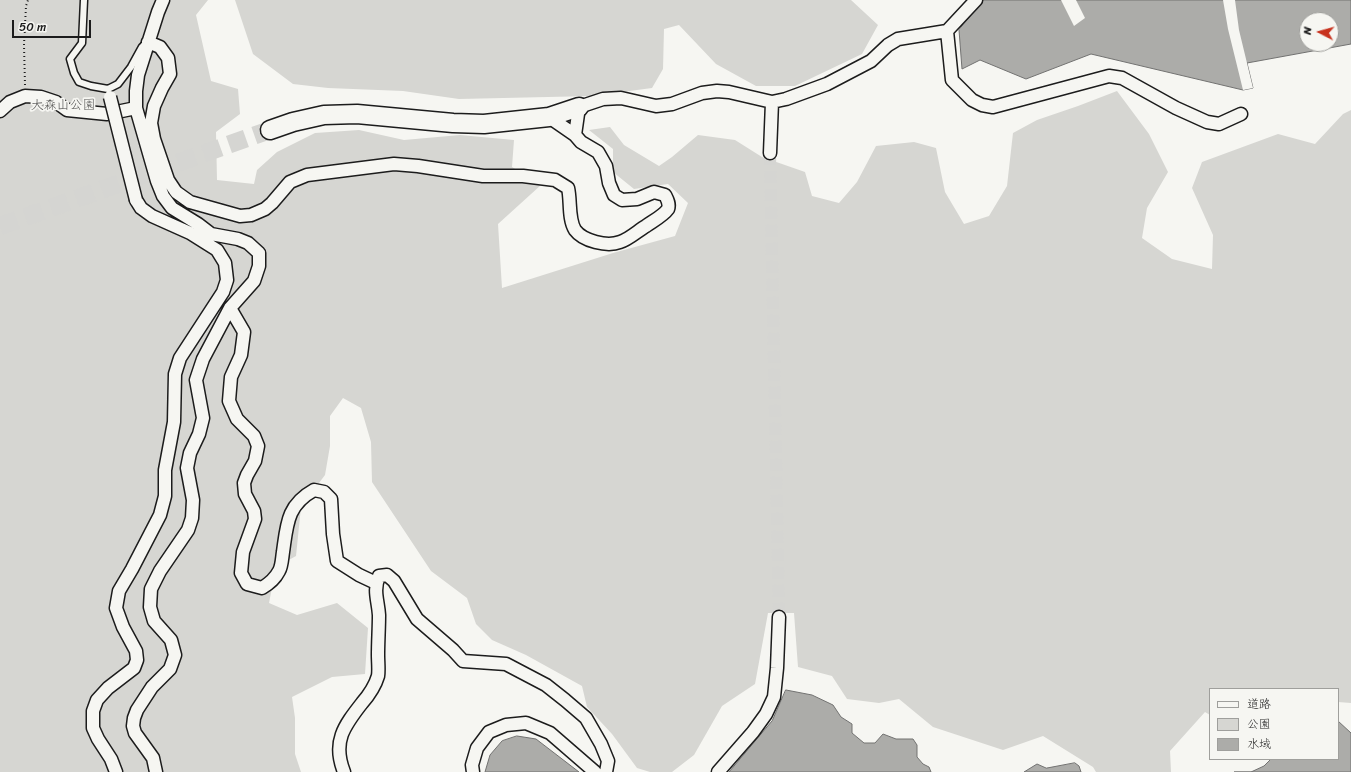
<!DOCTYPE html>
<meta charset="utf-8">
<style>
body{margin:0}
#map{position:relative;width:1351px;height:772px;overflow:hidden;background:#f6f6f2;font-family:Sriracha,"Klee One",sans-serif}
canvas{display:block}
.legend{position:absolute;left:1209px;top:688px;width:130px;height:72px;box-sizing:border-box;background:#f6f6f2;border:1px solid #9f9f9c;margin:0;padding:5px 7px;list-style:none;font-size:12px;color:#1c1c1c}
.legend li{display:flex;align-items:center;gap:8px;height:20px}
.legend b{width:20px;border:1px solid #9f9f9c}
.north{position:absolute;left:1299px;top:12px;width:40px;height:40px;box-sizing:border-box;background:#f6f6f2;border:1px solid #9f9f9c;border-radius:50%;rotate:276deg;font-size:11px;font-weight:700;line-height:16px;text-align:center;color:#1c1c1c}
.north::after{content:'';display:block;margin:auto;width:14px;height:18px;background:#c8321e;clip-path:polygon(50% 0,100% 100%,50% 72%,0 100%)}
.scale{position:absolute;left:12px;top:20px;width:79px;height:18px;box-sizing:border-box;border:2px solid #1c1c1c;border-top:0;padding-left:5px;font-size:12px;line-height:14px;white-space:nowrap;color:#1c1c1c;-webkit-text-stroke:3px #f6f6f2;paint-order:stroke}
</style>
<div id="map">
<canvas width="1351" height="772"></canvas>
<ul class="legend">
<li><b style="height:5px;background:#f6f6f2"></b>道路</li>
<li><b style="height:11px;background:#d6d6d2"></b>公園</li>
<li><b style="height:11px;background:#acaca9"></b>水域</li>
</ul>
<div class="north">N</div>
<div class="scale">50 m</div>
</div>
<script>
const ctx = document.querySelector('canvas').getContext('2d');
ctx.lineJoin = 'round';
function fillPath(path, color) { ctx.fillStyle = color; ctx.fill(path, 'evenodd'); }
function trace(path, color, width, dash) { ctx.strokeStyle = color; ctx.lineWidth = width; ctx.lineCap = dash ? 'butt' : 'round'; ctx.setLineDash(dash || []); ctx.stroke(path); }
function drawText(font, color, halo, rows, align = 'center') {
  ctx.font = font + ' Sriracha,"Klee One",sans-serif'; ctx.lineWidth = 3.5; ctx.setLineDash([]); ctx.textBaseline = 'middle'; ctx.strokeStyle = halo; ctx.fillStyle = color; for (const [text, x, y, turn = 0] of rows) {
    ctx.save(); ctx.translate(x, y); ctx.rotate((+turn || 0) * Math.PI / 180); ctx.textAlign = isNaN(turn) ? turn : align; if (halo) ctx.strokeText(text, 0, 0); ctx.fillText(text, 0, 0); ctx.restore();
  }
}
fillPath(new Path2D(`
 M0,0H208L196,15L211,81L238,89L240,114L216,132L217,180L254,184L257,170L277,152L315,133L359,130L404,140L460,135L514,140L512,167L541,185L498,224L502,288L613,253L675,236L688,203L668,184L634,189L613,172V149L589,130L610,127L624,145L659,166L672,157L698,135L735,140L762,157L805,172L812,196L839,203L857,182L876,146L914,142L936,148L945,192L964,224L989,216L1007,186L1013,133L1037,120L1078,106L1117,91L1149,134L1168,172L1147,208L1142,238L1172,259L1212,269L1213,235L1192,188L1202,162L1278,134L1315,144L1343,114L1351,110V703L1338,702V689H1210V715L1205,712L1170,751L1171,772H1096L1093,767L1043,736L1003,750L933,727L899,699L879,703L847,699L832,676L798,667L794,613H768L755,684L722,706L694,755L672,772H650L637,768L612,734L587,707L582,686L526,655L492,640L476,624L467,598L431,571L372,482L371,442L361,408L343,398L330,416V446L325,475L301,507L296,556L276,567L269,603L297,615L337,603L368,628L365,674L332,677L292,697L295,718V754L301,772H0Z
 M235,0H851L878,25L862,54L795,86H756L716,64L679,25L664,29L663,69L652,88L592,96L459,99L403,91L328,88L293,84L253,54Z`), '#d6d6d2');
const water = new Path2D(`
 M984,0H1351V44L1247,63L1253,88L1243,90L1091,54L1026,79L980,60L962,69L959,30ZM1307,20H1331V44H1307Z
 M786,690L812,695L833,705L841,717L852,724V733L864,743H875L883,734L896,739H913L917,745V757L923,764L929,767L931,772H729L772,721Z
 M1338,721L1351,733V772H1234H1251L1264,766L1271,759H1338Z
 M517,736L536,739L579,772H485L490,755L502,741Z
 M1075,763L1079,766L1081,772H1024L1037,764L1046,768Z`);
fillPath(water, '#acaca9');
trace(water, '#727271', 1);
fillPath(new Path2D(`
 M1061,0H1076L1085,18L1074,26Z
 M1223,0H1235L1239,30L1253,88L1243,90L1228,29Z`), '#f6f6f2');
trace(new Path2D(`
 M770,153L779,617`), '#d5d5d2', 12, [12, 6]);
trace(new Path2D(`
 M0,226L270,130`), '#d5d5d2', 18, [18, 9]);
const lane = new Path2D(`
 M84,0L82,43L70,59L74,73L79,82L91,86L108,89L118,84L131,67L142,47L144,45`);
const street = new Path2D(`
 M947,31L952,80L972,100L982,105L993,107L1109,76L1122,78L1176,108L1207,122L1219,124L1241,114
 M148,42L160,47L168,58L170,74L162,88L154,106L151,123L154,139L168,180L176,192L190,202L240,216L251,215L265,209L272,203L290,182L307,175L394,164L418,166L483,176H523L555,180L568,188C571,200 568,219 575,230C583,241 607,247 620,242C628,240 639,230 646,226C653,221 663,216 668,209C670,204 667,199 665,195L654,192L637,199L622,200L614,195L609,183L606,166L598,152L581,142L575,135L549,117
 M0,111L10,102L25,96L41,97L56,102L67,110L107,114L136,108
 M575,135L579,107L603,99L621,98L656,106L672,104L702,93L717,91L729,92L772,102L786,99L827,84L871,61L888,45L898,39L947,31L976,0
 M770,153L772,102
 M230,308L244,332L241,355L231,377L229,401L237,419L254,436L258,446L255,461L247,475L244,483L245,494L254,511L255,519L243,552L241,573L247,584L262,588C270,583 275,579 279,571C282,566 282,558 283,552C287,524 287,505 314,490L324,492L331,499L333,534L337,561L359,575L376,583
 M116,772L111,759L98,739L93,728V711L97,700L108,688L134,668L137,660L136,651L123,627L116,608L119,591L132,569L160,515L165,496V470L174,422L175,374L180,358L223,292L227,280L225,263L217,250L190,233L152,216L141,208L136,200
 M156,772L153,758L135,733L133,726L134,718L137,710L152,687L170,669L175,655L171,640L154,621L150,607L151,589L160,571L188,530L192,518L193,500L187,468L190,453L199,434L203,418L196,380L203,359L230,308L254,281L259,266V253L248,243L238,239L211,234L198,224L172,208L163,196L157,181L136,108V91L138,75L158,12L163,0
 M344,772C332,742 344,726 362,703C369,695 375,686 378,676C379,670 378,662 378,655C378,642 379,628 379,615C378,600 373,591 379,576L387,575L394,581L417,619L453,650L463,661L506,664L546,685L565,700L586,718L601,744L608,761L606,772
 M473,772L472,765L477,748L489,732L506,725L526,723L550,733L595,772
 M718,772L753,732L766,714L774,697L777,668L779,617`);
const secondary = new Path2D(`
 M270,130L293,122L324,115L357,114L453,123L484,124L549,117L579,107`);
trace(lane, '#1c1c1c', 9);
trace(street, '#1c1c1c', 15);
trace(secondary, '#1c1c1c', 21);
trace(new Path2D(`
 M25,85L24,45L26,6L28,0`), '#1c1c1c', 2, [1, 3]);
trace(lane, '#f6f6f2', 6);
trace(street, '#f6f6f2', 12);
trace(secondary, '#f6f6f2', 18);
const streetBridge = new Path2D(`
 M110,97L136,200`);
trace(streetBridge, '#1c1c1c', 15, []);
trace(streetBridge, '#f6f6f2', 12);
drawText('13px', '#545453', '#f6f6f2', [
 ["大森山公園",63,106]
]);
</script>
